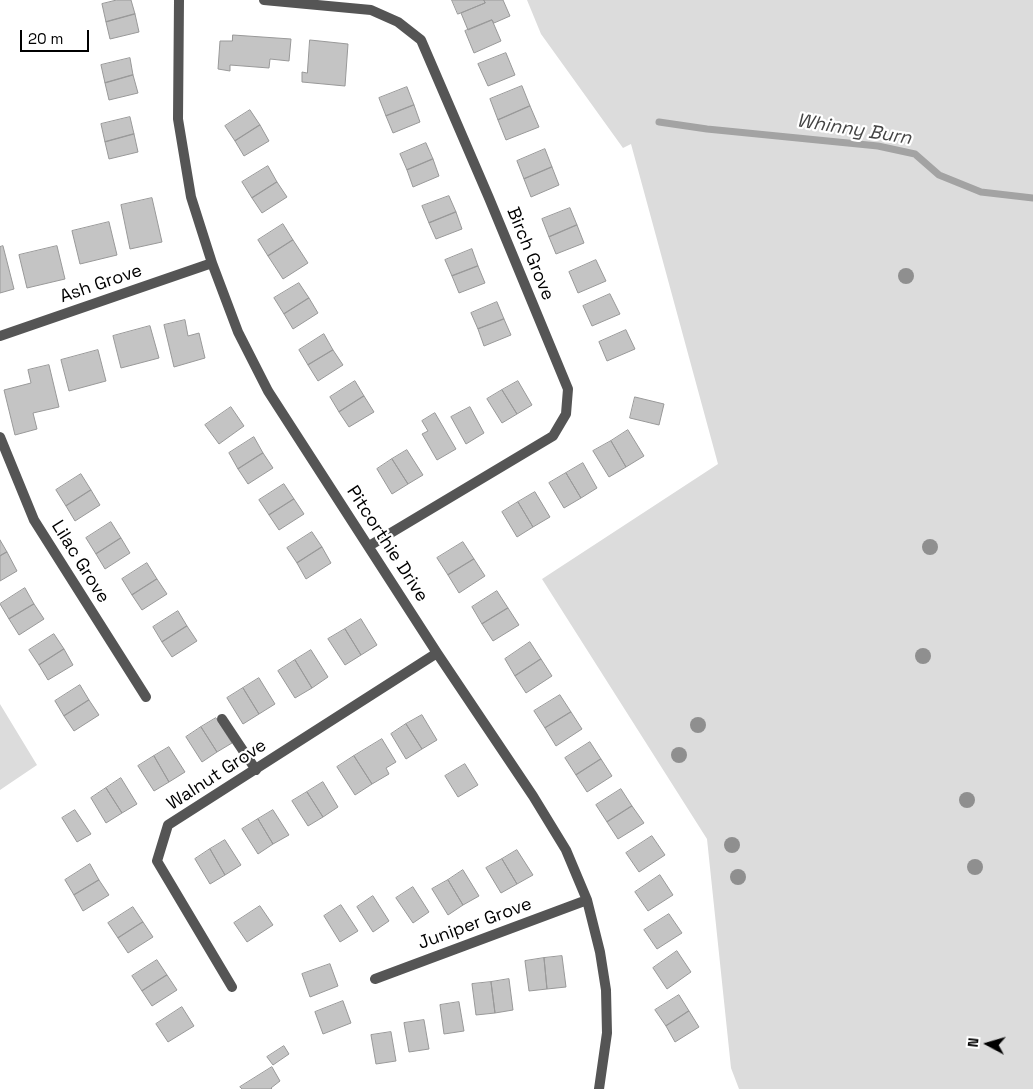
<!DOCTYPE html>
<style>
body{margin:0}
#map{position:relative;width:1033px;height:1089px;overflow:hidden;background:#fff;font-family:"Space Grotesk",sans-serif}
canvas{display:block}
.north{position:absolute;left:963px;top:1019px;width:50px;height:50px;-webkit-text-stroke:4px #fff;paint-order:stroke;rotate:276deg;font-size:14px;font-weight:700;line-height:20px;text-align:center;color:#000}
.north::after{content:'';display:block;margin:auto;width:18px;height:22px;background:#000;clip-path:polygon(50% 0,100% 100%,50% 72%,0 100%)}
.scale{position:absolute;left:20px;top:30px;width:69px;height:22px;box-sizing:border-box;border:2px solid #000;border-top:0;padding-left:6px;font-size:15px;line-height:18px;white-space:nowrap;color:#000;-webkit-text-stroke:4px #fff;paint-order:stroke}
</style>
<div id="map">
<canvas width="1033" height="1089"></canvas>
<div class="north">N</div>
<div class="scale">20 m</div>
</div>
<script>
const ctx = document.querySelector('canvas').getContext('2d');
ctx.lineJoin = 'round';
function fillPath(path, color) { ctx.fillStyle = color; ctx.fill(path, 'evenodd'); }
function trace(path, color, width, dash) { ctx.strokeStyle = color; ctx.lineWidth = width; ctx.lineCap = dash ? 'butt' : 'round'; ctx.setLineDash(dash || []); ctx.stroke(path); }
function drawText(font, color, halo, rows, align = 'center') {
  ctx.font = font + ' "Space Grotesk",sans-serif'; ctx.lineWidth = 4.5; ctx.setLineDash([]); ctx.textBaseline = 'middle'; ctx.strokeStyle = halo; ctx.fillStyle = color; for (const [text, x, y, turn = 0] of rows) {
    ctx.save(); ctx.translate(x, y); ctx.rotate((+turn || 0) * Math.PI / 180); ctx.textAlign = isNaN(turn) ? turn : align; if (halo) ctx.strokeText(text, 0, 0); ctx.fillText(text, 0, 0); ctx.restore();
  }
}
fillPath(new Path2D(`
 M527,0H1033V1089H739L731,1068L707,839L542,579L718,464L631,144L623,148L541,34Z
 M0,704L37,765L0,790Z`), '#dcdcdc');
trace(new Path2D(`
 M659,122L707,129L878,146L915,154L939,175L981,192L1033,198`), '#a3a3a3', 7);
const building = new Path2D(`
 M117,0H131L135,14L106,22L102,4Z
 M452,0H484L485,3L458,14Z
 M484,0H503L510,16L494,23L492,20L468,30L461,13L485,3Z
 M135,14L139,32L110,39L106,22Z
 M492,20L501,41L474,53L465,31Z
 M233,35L291,39L289,61L270,59L269,68L230,65V71L218,69L220,41H232Z
 M310,40L348,44L345,86L302,82V72L307,73Z
 M506,53L515,75L488,86L478,64Z
 M130,58L133,75L105,83L101,65Z
 M133,75L138,93L109,100L105,83Z
 M522,86L530,106L498,120L490,99Z
 M407,87L414,105L386,116L379,98Z
 M414,105L420,122L393,133L386,116Z
 M530,106L539,127L506,140L498,120Z
 M250,110L260,125L235,141L225,126Z
 M130,117L134,134L105,142L101,124Z
 M260,125L269,141L244,156L235,141Z
 M134,134L138,152L109,159L105,142Z
 M426,143L433,159L407,170L400,154Z
 M545,149L552,167L524,179L517,161Z
 M433,159L439,176L413,187L407,170Z
 M268,166L277,182L252,198L242,182Z
 M552,167L559,185L531,197L524,179Z
 M277,182L287,197L262,213L252,198Z
 M449,196L456,212L429,223L422,206Z
 M152,198L162,242L130,249L121,205Z
 M570,208L577,225L549,237L542,219Z
 M456,212L462,229L436,239L429,223Z
 M109,222L117,255L80,264L72,231Z
 M283,224L293,240L268,256L258,240Z
 M577,225L584,243L556,254L549,237Z
 M293,240L308,263L283,279L268,256Z
 M3,246L14,289L0,293V247Z
 M57,246L65,279L27,288L19,255Z
 M472,249L478,266L452,276L445,260Z
 M596,260L606,281L578,293L569,272Z
 M478,266L485,283L459,293L452,276Z
 M299,283L309,298L284,314L274,298Z
 M610,294L620,314L592,326L583,306Z
 M309,298L318,313L293,329L284,314Z
 M497,302L504,319L478,329L471,313Z
 M504,319L511,335L484,346L478,329Z
 M185,320L188,336L199,333L205,358L174,367L164,325Z
 M150,326L159,358L121,368L113,336Z
 M626,330L635,349L607,361L599,342Z
 M324,334L333,350L308,365L299,350Z
 M98,350L106,381L69,391L61,360Z
 M333,350L343,365L318,381L308,365Z
 M49,365L59,407L33,413L37,429L15,435L4,390L31,383L28,370Z
 M355,381L364,396L339,412L330,397Z
 M518,381L532,405L517,414L502,390Z
 M502,390L517,414L502,423L487,399Z
 M364,396L374,412L349,427L339,412Z
 M635,397L664,404L659,425L630,418Z
 M231,407L244,426L219,444L205,425Z
 M470,407L484,433L466,444L451,417Z
 M435,413L456,449L437,460L422,434L428,431L422,421Z
 M628,430L644,456L626,467L611,441Z
 M254,437L263,453L238,469L229,453Z
 M611,441L626,467L609,477L593,451Z
 M407,450L423,475L408,484L392,459Z
 M263,453L273,468L248,484L238,469Z
 M392,459L408,484L392,494L377,469Z
 M583,463L597,488L581,498L566,473Z
 M566,473L581,498L564,508L549,483Z
 M81,474L91,490L66,506L56,490Z
 M284,484L294,499L269,515L259,500Z
 M91,490L100,505L75,521L66,506Z
 M535,492L550,517L533,527L518,502Z
 M294,499L304,514L279,530L269,515Z
 M518,502L533,527L517,537L502,512Z
 M111,522L121,538L96,554L86,538Z
 M312,532L322,547L297,563L287,548Z
 M121,538L130,553L105,569L96,554Z
 M0,540L7,552L0,556Z
 M463,542L474,559L448,575L437,558Z
 M322,547L331,563L306,579L297,563Z
 M7,552L17,571L0,581V556Z
 M474,559L485,576L459,593L448,575Z
 M147,563L157,579L132,595L122,579Z
 M157,579L167,594L142,610L132,595Z
 M25,588L34,604L9,619L0,604Z
 M497,591L508,608L482,624L472,607Z
 M34,604L44,619L19,635L9,619Z
 M508,608L519,625L493,641L482,624Z
 M178,611L187,626L162,642L153,627Z
 M361,619L377,645L361,655L345,629Z
 M187,626L197,641L172,657L162,642Z
 M345,629L361,655L345,665L328,639Z
 M54,634L64,649L39,665L29,650Z
 M530,642L541,659L515,676L505,659Z
 M64,649L73,665L48,680L39,665Z
 M311,650L328,677L312,688L295,660Z
 M541,659L552,676L526,693L515,676Z
 M295,660L312,688L295,698L278,671Z
 M259,678L275,704L259,714L243,688Z
 M80,685L89,700L64,716L55,701Z
 M243,688L259,714L243,724L227,698Z
 M560,695L571,712L545,728L534,711Z
 M89,700L99,715L74,731L64,716Z
 M571,712L582,729L556,746L545,728Z
 M422,715L437,740L422,749L406,724Z
 M216,718L232,743L217,752L201,727Z
 M406,724L422,749L406,759L391,734Z
 M201,727L217,752L202,762L186,737Z
 M382,739L396,762L386,768L389,774L372,784L354,756Z
 M590,742L601,759L576,775L565,758Z
 M169,747L185,772L169,782L154,756Z
 M154,756L169,782L154,791L138,766Z
 M354,756L372,784L355,795L337,767Z
 M601,759L612,776L587,792L576,775Z
 M465,764L478,785L458,797L445,776Z
 M121,778L137,804L122,813L106,788Z
 M323,782L338,807L323,817L307,792Z
 M106,788L122,813L106,823L91,798Z
 M621,789L632,806L607,822L596,805Z
 M307,792L323,817L308,826L292,801Z
 M632,806L644,823L618,839L607,822Z
 M75,810L91,834L77,842L62,818Z
 M273,810L289,835L273,844L258,819Z
 M258,819L273,844L258,854L242,829Z
 M652,836L665,855L639,872L626,853Z
 M225,840L241,865L225,875L210,849Z
 M210,849L225,875L210,884L195,859Z
 M517,850L533,875L517,884L502,859Z
 M502,859L517,884L501,893L486,868Z
 M90,864L99,880L74,895L65,880Z
 M463,870L479,896L463,905L448,880Z
 M660,875L673,895L648,911L635,892Z
 M99,880L109,895L83,911L74,895Z
 M448,880L463,905L448,915L432,889Z
 M413,887L429,912L413,923L396,898Z
 M373,896L389,921L373,932L357,907Z
 M341,905L358,931L340,942L324,916Z
 M260,906L273,925L247,942L234,923Z
 M133,907L143,922L118,938L108,923Z
 M669,914L682,933L657,949L644,930Z
 M143,922L153,937L128,953L118,938Z
 M677,951L691,972L667,989L653,968Z
 M562,956L566,987L547,989L544,958Z
 M544,958L547,989L529,991L525,961Z
 M157,960L167,975L142,991L132,976Z
 M330,964L338,986L310,997L302,974Z
 M167,975L177,990L152,1006L142,991Z
 M509,979L513,1010L495,1013L491,982Z
 M491,982L495,1013L476,1015L472,984Z
 M679,995L689,1011L666,1026L655,1010Z
 M343,1001L351,1023L323,1034L315,1012Z
 M459,1002L464,1031L444,1034L440,1005Z
 M182,1007L194,1026L168,1042L156,1024Z
 M689,1011L699,1027L675,1042L666,1026Z
 M424,1020L429,1049L409,1052L404,1023Z
 M391,1032L396,1061L376,1064L371,1035Z
 M284,1046L289,1054L273,1065L267,1057Z
 M272,1067L280,1081L271,1088L272,1089H242L240,1087Z`);
fillPath(building, '#c4c4c4');
trace(building, '#999', 1);
trace(new Path2D(`
 M222,719L256,770`), '#555', 10);
trace(new Path2D(`
 M179,0L178,119L191,197L212,263L238,332L268,391L437,653L533,796L566,850L587,900L600,952L606,990L607,1033L599,1089
 M264,0L371,10L398,22L421,40L489,198L568,389L566,414L553,436L369,546
 M0,336L212,263
 M0,437L34,520L146,697
 M375,979L587,900
 M232,987L157,861L168,825L437,653`), '#555', 10);
ctx.fillStyle = '#8f8f8f';
for (const [x, y] of [
 [906,276],
 [930,547],
 [923,656],
 [698,725],
 [679,755],
 [967,800],
 [732,845],
 [975,867],
 [738,877]
]) { ctx.beginPath(); ctx.arc(x, y, 8, 0, 2 * Math.PI); ctx.fill(); }
drawText('18px', '#000', '#fff', [
 ["Birch Grove",530,254,68],
 ["Ash Grove",101,284,-19],
 ["Pitcorthie Drive",387,544,57],
 ["Lilac Grove",80,562,58],
 ["Walnut Grove",217,775,-33],
 ["Juniper Grove",475,924,-20]
]);
drawText('italic 19px', '#444', '#fff', [
 ["Whinny Burn",854,130,9]
]);
</script>
